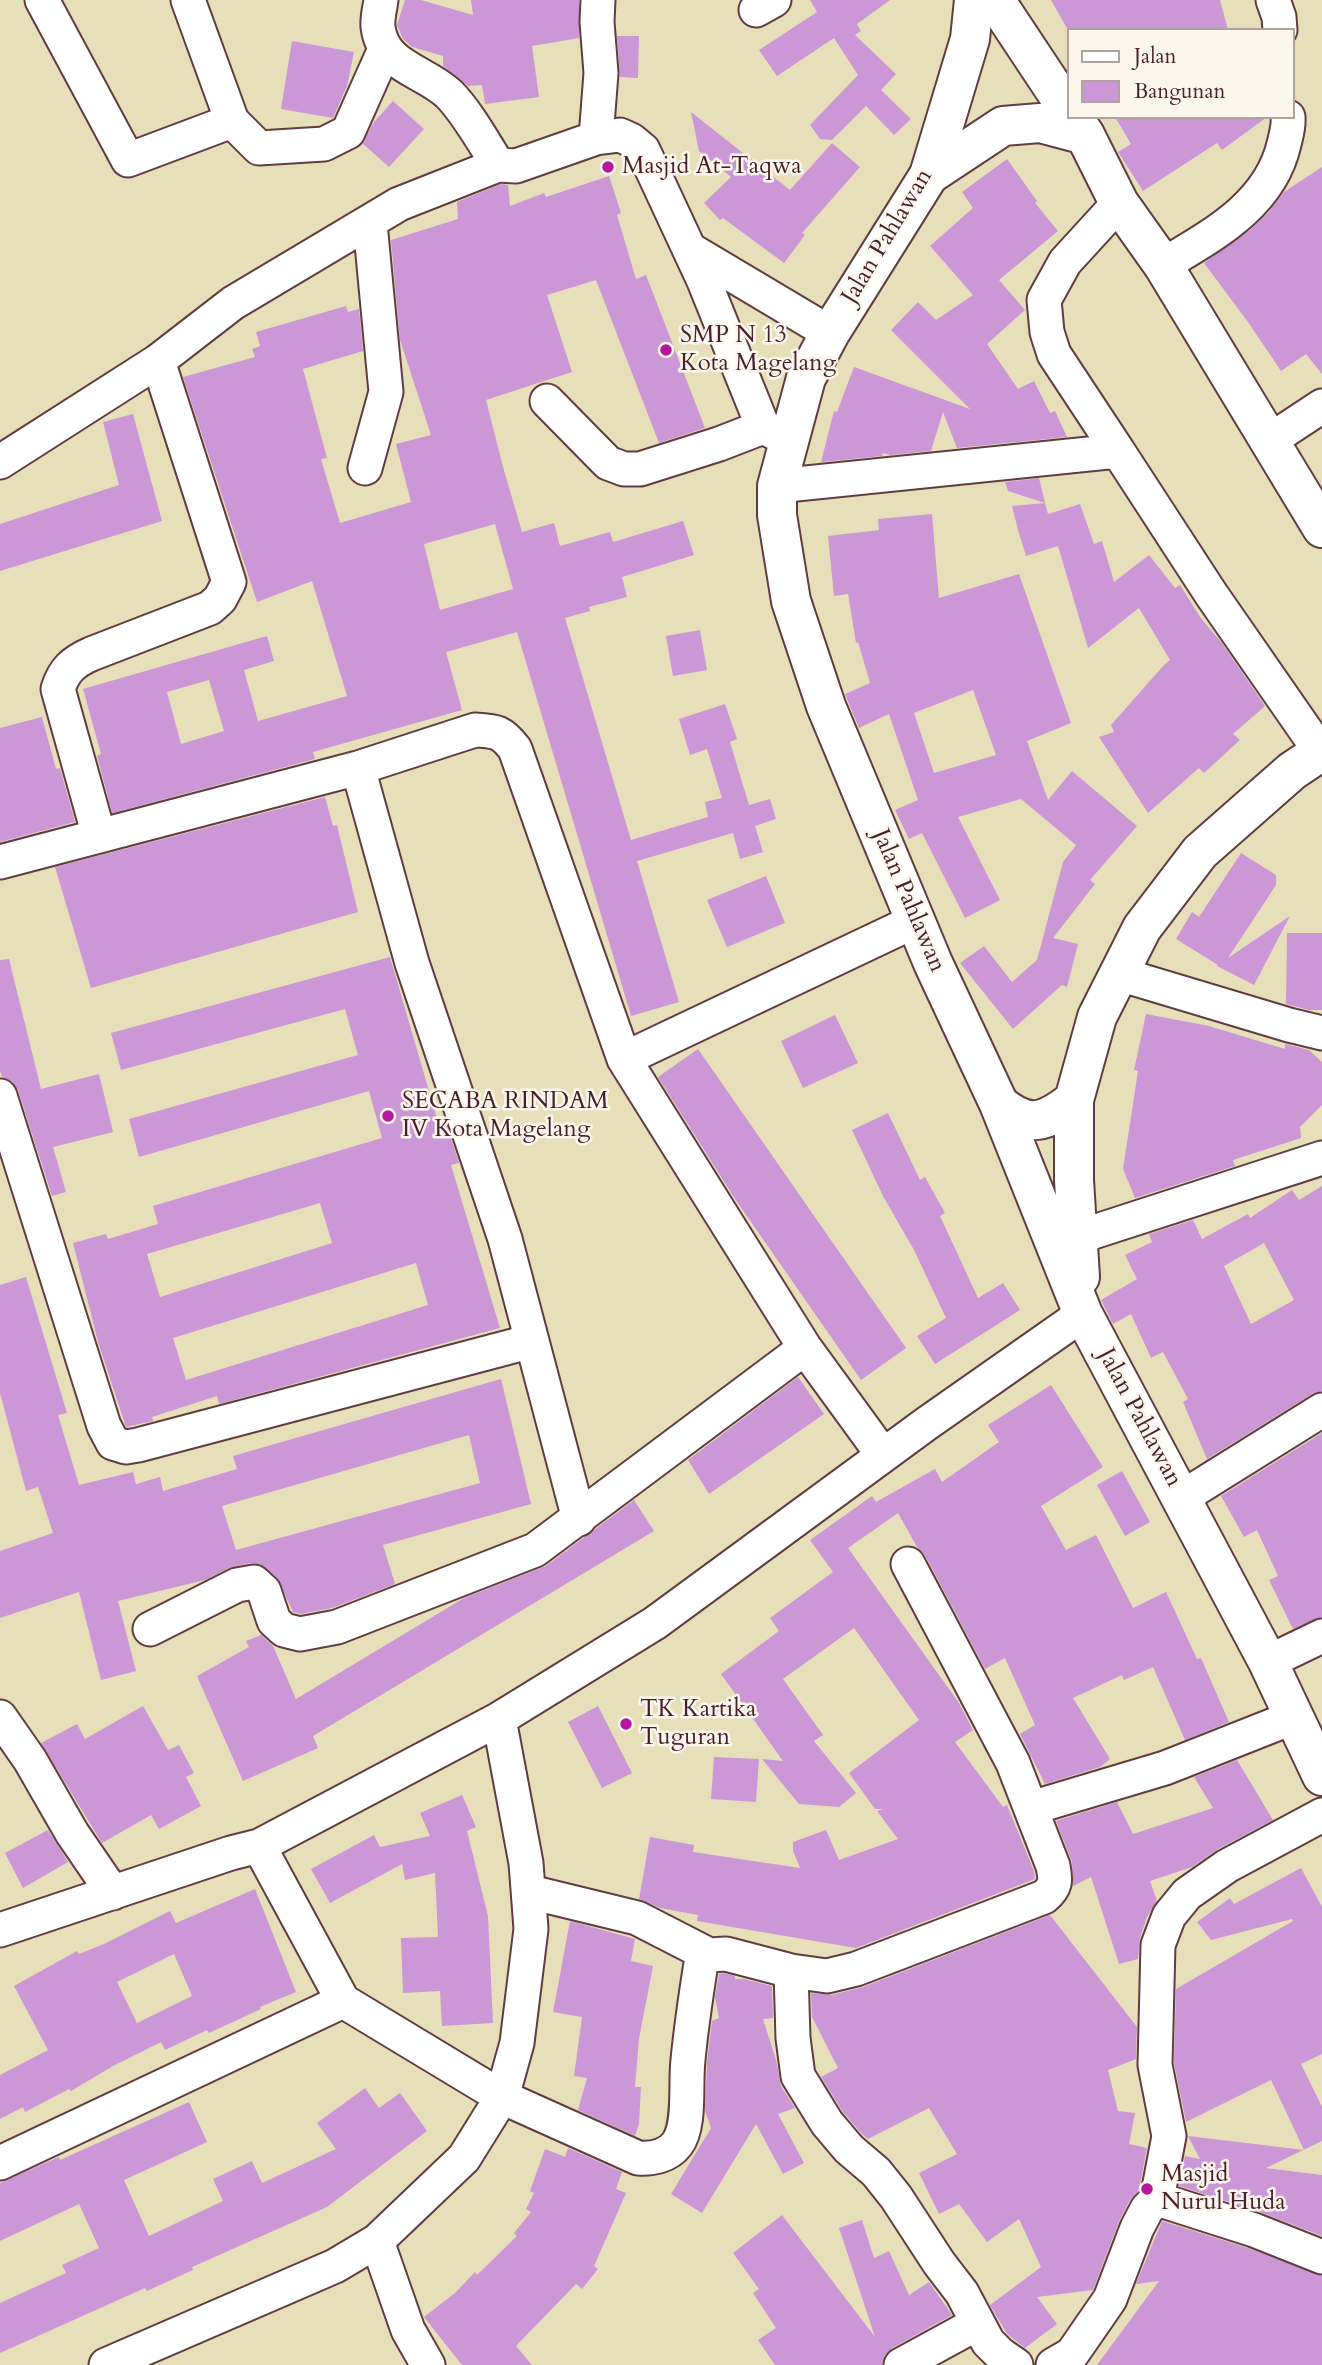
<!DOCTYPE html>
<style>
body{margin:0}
#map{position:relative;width:1322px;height:2365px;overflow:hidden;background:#e6dfba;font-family:Cardo,serif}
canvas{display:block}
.legend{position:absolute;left:1067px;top:28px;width:228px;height:91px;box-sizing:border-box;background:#fbf7ec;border:2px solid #b4a19f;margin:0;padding:9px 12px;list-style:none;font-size:21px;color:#4a1f2b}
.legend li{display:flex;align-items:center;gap:14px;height:35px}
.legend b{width:35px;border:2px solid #b4a19f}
</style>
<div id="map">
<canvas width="1322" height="2365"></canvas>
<ul class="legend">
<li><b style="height:9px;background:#fff"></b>Jalan</li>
<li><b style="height:19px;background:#cc97d7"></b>Bangunan</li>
</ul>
</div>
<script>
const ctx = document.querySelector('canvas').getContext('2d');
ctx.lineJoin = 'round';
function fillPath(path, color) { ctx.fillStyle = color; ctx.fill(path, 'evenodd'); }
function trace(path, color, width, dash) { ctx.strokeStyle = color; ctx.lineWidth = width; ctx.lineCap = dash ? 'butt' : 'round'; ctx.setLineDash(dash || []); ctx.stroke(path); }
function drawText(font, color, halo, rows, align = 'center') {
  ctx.font = font + ' Cardo,serif'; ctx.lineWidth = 5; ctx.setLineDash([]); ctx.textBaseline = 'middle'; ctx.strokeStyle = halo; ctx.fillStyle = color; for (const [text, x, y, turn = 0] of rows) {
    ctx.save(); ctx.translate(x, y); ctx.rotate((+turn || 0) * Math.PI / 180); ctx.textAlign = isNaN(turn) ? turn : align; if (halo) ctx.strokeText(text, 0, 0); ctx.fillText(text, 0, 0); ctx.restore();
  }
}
fillPath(new Path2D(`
 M405,0H421L473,15L471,0H579V38L532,46L539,97L485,104L482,85L468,86L443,66V56L412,47L403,39L397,25Z
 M810,0H890L857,24L861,31L855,35L896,74L881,90L911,119L894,135L866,106L832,140L820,139L810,125L858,75L834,38L777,76L759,50L817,12Z
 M1051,0H1220L1228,30H1068Z
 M617,36H639L638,78L620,77Z
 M292,41L354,52L347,86L333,118L281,109Z
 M393,101L424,129L389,167L362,143L374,122Z
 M691,112L790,190L832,143L860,167L802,233L805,235L784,263L723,218L720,220L704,203L731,177L699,151Z
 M1115,117H1267L1222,150L1217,143L1143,191L1118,152L1131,144Z
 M1007,159L1037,201L1035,203L1058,231L999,280L1025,310L987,344L1018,389L1034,381L1050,413L1055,411L1067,437L957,448L943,412L931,451L890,455L883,453L882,456L821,462L834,411L837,412L854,367L970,409L891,330L918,302L936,320L973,295L930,246L973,208L962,192Z
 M1322,167V374L1306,354L1281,371L1248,322L1204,263L1250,230L1268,213L1284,192Z
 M609,176L621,213L617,215L636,279L646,275L705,428L659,443L596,280L547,295L572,372L486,400L503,467L522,532L554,523L560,546L610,532L613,542L683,521L694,555L622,577L627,597L589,607L590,611L565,618L631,840L708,817L705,802L722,798L707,749L690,755L679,719L725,704L737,739L730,742L749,805L770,799L776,819L755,826L763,852L740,859L733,833L637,861L679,1002L631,1016L517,632L446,652L462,710L313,752L315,759L112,813L97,756L101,754L83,689L267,636L274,661L244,670L258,721L347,696L312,581L257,602L183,377L255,357L252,349L260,346L256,332L346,306L348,312L359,309L363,351L303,369L327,458L321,459L340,523L411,502L396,444L431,435L400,340L391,240L458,219L457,202L501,184L508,185L510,206L544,193L546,197ZM495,524L513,589L440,610L424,544ZM209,680L224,731L181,744L167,692Z
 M133,414L162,521L0,571V524L119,485L103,422Z
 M1039,478L1045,503L1008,491L1005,482Z
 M1045,503L1048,514L1080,504L1094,544L1102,541L1114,582L1149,555L1175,588L1180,585L1200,617L1222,643L1265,706L1233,734L1240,740L1204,773L1199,768L1148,813L1099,737L1114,732L1111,725L1164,665L1170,660L1139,608L1088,648L1058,546L1026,556L1018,530L1012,506Z
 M932,514L939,598L1019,574L1071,723L1027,741L1048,800L1072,771L1137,826L1090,880L1095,884L1053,938L1078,944L1067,987L1062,985L1013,1029L960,963L984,946L1012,982L1037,960L1063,862L1076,845L1021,799L958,817L1000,900L965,918L922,833L909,839L895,810L918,800L889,714L859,728L845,694L870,683L858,642L856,643L848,594L834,596L828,536L879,530L878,519ZM973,690L996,755L934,773L914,713Z
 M700,630L707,670L673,676L666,636Z
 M42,717L56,769L60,768L75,822L0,842V728Z
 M325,797L333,826L337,825L358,912L91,988L55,867Z
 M1241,853L1276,875V885L1228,958L1290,916L1254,985L1217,966L1218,965L1176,939L1192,912L1199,917Z
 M766,876L785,923L727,947L707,900Z
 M1287,933H1322V1010H1309L1286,1004Z
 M390,957L438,1122L445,1120L459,1163L451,1165L500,1328L219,1404L217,1396L152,1417L153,1421L126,1427L98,1342L73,1243L106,1234L108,1239L158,1224L153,1206L382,1138L369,1091L139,1157L129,1119L358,1055L345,1009L121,1070L111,1033ZM320,1203L332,1243L160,1297L147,1254ZM416,1263L428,1305L186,1380L173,1338Z
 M9,959L41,1089L99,1074L113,1132L53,1147L66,1192L52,1196L18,1090L12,1081L2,1077L0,1071V960Z
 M1146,1014L1209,1026L1285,1049V1044L1309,1050L1322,1062V1105L1300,1127L1301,1138L1233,1160L1235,1166L1135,1198L1123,1169L1138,1071L1134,1070Z
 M835,1015L858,1063L803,1088L781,1041Z
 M698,1049L906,1348L861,1380L735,1199L658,1077Z
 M888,1113L920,1180L925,1177L945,1213L940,1216L978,1298L1003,1283L1020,1310L935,1364L917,1336L946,1318L914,1250L883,1196L852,1130Z
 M1322,1186V1391L1312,1394L1207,1459L1183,1402L1188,1399L1163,1352L1151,1358L1131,1314L1113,1324L1101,1300L1137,1279L1125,1255L1152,1242L1149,1234L1193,1220L1202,1239L1248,1214L1250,1218L1292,1190L1299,1200ZM1264,1243L1294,1300L1251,1324L1224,1266Z
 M26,1277L67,1413L58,1415L79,1485L133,1472L136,1484L160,1477L163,1491L237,1469L233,1456L501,1379L531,1504L383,1545L395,1584L332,1608L301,1614L293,1612L277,1577L260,1564L251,1563L229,1568L205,1580L118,1601L136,1671L101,1680L79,1592L0,1618V1551L53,1533L38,1487L26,1491L0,1393V1285ZM469,1435L480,1483L236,1550L222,1506Z
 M798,1377L824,1414L709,1494L688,1460Z
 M1051,1385L1103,1467L1041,1506L1066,1550L1096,1535L1133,1608L1166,1592L1197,1659L1201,1658L1229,1722L1185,1740L1153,1667L1124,1680L1122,1675L1073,1698L1110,1759L1100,1767L1045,1784L1020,1734L1035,1725L1005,1658L985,1669L925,1555L917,1547L898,1513L848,1548L959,1703L973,1730L955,1742L1003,1807L1007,1805L1034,1871L1035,1879L856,1948L697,1921L698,1915L660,1908L639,1899L650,1837L694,1845L693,1852L800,1868L793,1851V1842L826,1830L839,1860L898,1839L877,1811L883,1809H875L849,1773L919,1720L854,1628L783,1679L823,1735L814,1741L856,1793L839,1807L799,1804L762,1759L783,1761L721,1674L779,1631L770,1618L833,1572L810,1540L872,1496L876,1502L935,1469L942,1482L999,1442L988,1425Z
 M1322,1433V1617L1293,1629L1269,1580L1278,1576L1257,1530L1244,1537L1221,1496Z
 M1122,1471L1150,1522L1125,1536L1097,1485Z
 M634,1500L654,1531L313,1736L318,1748L243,1781L197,1676L249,1647L246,1641L261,1635L273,1646L296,1699L464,1598L546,1566Z
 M143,1706L168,1750L179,1745L194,1773L186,1777L201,1806L159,1829L151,1815L102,1843L41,1743L77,1724L85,1739Z
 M598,1706L632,1773L602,1788L568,1722Z
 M714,1757L759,1759L756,1802L711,1799Z
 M1237,1760L1273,1820L1218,1849L1192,1867L1150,1881L1157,1901L1147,1917L1140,1938L1138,1959L1119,1964L1091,1877L1073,1886L1072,1862L1056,1821L1117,1802L1133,1834L1213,1808L1194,1777Z
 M462,1795L476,1827L467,1831L488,1916L493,2023L442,2026L440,1991L403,1993L401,1938L438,1937L435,1873L405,1880L402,1864L330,1903L311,1869L374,1835L380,1847L430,1836L420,1813Z
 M48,1830L68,1862L23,1888L5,1853Z
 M1301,1868L1322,1907V2054L1301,2064L1322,2107V2141L1266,2168L1322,2175V2236L1260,2212L1179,2186L1185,2156L1200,2159L1188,2136L1304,2150L1271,2080L1186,2122L1174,2063L1176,1989L1293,1921L1292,1919L1211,1940L1197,1922L1230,1898L1234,1904Z
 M255,1889L296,1992L260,2007L261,2009L209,2033L207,2030L165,2050L161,2042L113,2066L71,2091L69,2089L25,2112L23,2107L0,2119V2075L48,2050L14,1986L77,1951L79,1954L104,1944L170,1911L176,1923ZM174,1954L192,1996L137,2023L117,1982Z
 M1050,1915L1137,2027L1136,2059L1108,2070L1118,2111L1135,2113L1129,2144L1147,2148L1139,2190L1130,2200L1120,2219L1093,2290L1037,2297L1057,2324L1025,2348L1007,2334L990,2305L1041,2267L1019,2219L987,2242L959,2204L939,2214L919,2173L957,2154L929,2108L868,2139L863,2135L843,2112L821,2077L838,2068L812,2017L811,1993L831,1995L863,1987Z
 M570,1921L635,1939L631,1961L653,1966L639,2039L635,2087H641L639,2124L635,2136L578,2110L587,2078L574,2076L582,2017L553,2012Z
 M724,1973L735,1976V1979H744L772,1986L773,2018L763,2019L776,2060L781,2086L795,2108L778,2114L804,2163L783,2174L756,2124L702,2213L671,2194L711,2128L705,2111L707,2062L712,2021L719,2018L715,1997L719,1974Z
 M365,2088L379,2108L400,2093L427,2131L327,2207L192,2267L193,2270L147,2291L145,2288L0,2353V2303L66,2273L62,2265L99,2248L79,2204L0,2241V2183L59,2157L60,2160L189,2102L207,2142L124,2180L149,2236L223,2201L213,2179L252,2161L262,2183L336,2149L317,2123Z
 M568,2148L622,2172L616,2189L626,2193L594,2266L598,2269L582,2289L576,2284L516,2346L532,2365H462L424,2317L455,2293L475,2272L477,2275L517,2236L514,2233L531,2212L526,2209L534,2193L530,2191L545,2149L565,2157Z
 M782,2215L875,2337L839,2228L862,2220L874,2258L889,2251L909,2295L929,2282L952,2315L892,2348L884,2356L882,2365H775L758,2340L776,2328L753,2293L759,2289L733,2253Z
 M1162,2221L1248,2248L1322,2276V2365H1097L1159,2281L1136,2284Z`), '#cc97d7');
const minor = new Path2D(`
 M42,0L128,160L232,121
 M188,0L232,121L259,148L324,144L348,132L385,49
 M381,0C380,8 377,18 378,27C383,67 423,70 449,94C467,112 484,143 498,165
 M1273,0L1279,17L1280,30
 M756,10L774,0
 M596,138L601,73L597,22L598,0
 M689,249L830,333
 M1163,265C1213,235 1270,205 1284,144C1286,135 1289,127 1288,117
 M547,401L608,463L624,469H640L719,444L763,427
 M1269,441L1322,406
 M1118,451L1054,354L1047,332L1044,300L1065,262L1119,203
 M0,462L158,361L233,303L399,204L498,165L516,166L596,138L620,135L631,140L643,150L704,281L763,427L789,440
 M365,468L386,392L370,223
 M777,486L1118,451L1211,594L1322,754
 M358,768L412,963L505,1239L579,1519
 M99,836L58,689C64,670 73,662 91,654L210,608L220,599L229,582L158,361
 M0,862L358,768L475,730C497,731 502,732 515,749L624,1059L805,1348
 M1119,974L1289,1025L1322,1033
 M624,1059L915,921
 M0,1096L104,1426L113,1443L126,1447L138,1445L532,1341
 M1078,1237L1322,1158
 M1181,1498L1322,1410
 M150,1629L237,1585L254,1582L264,1591L274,1621L284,1630L300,1634L337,1627L535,1550L805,1348L883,1455
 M1268,1662L1322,1636
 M0,1717L30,1760L72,1833L113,1893
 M1031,1808L1165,1768L1294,1717
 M259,1846L343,2001L502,2097L638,2158C652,2159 668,2156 677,2144C691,2126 685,2083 688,2060C691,2028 696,1995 701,1963L709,1955L726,1954L791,1971L793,2038L798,2076L827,2123L849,2149L876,2172L896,2197L939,2263L962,2293L988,2342L1000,2354L1016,2365
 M530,1892L637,1918L709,1955
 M0,1930L231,1853L259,1846L499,1719L655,1623L926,1424L1083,1314
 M791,1971L827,1976L856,1969L1044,1897C1056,1887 1056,1881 1053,1866L1013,1763L908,1564
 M0,2163L343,2001
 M1157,2199L1254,2230L1322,2257
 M377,2241L408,2330L428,2365
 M106,2365L335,2266L377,2241L464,2158L502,2097L517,2043L531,1929L526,1863L499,1719
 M901,2365L978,2323
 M1053,2365L1072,2354L1110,2299L1137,2228L1147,2209L1157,2199L1169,2136L1155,2065L1158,1945L1169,1916L1187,1894L1227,1866L1322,1815`);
const major = new Path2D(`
 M974,0L970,39L929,175L830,333L806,378L777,486V515L791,601L826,706L933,963L999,1104L1083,1314L1268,1662L1322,1776
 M999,1104C1029,1129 1045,1123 1074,1100
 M1080,1277L1074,1180V1100L1097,1017L1142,928L1200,852L1292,771L1322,751`);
const highway = new Path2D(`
 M995,0L1068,110
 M1073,117L1085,135L1119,203L1163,265L1322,528
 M929,175L1003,126L1040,123L1085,135`);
trace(minor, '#613c40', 37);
trace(major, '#613c40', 42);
trace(highway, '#613c40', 42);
trace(minor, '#fff', 33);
trace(major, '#fff', 38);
trace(highway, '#fff', 38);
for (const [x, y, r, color] of [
 [608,167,7,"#b5179e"],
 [666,350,7,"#b5179e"],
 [388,1116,7,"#b5179e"],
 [626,1724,7,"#b5179e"],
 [1147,2189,7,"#b5179e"]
]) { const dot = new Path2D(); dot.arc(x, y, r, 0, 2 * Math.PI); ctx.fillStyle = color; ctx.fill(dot); trace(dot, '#fbf7ec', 2.5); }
drawText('24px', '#4a1f2b', '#fbf7ec', [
 ["Masjid At-Taqwa",622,167],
 ["SMP N 13",680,336],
 ["Kota Magelang",680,364],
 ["SECABA RINDAM",402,1102],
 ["IV Kota Magelang",402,1130],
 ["TK Kartika",640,1710],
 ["Tuguran",640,1738],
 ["Masjid",1161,2175],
 ["Nurul Huda",1161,2203]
], 'left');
drawText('24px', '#4a1f2b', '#fbf7ec', [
 ["Jalan Pahlawan",888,237,-59],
 ["Jalan Pahlawan",908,901,67],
 ["Jalan Pahlawan",1139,1418,62]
]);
</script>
